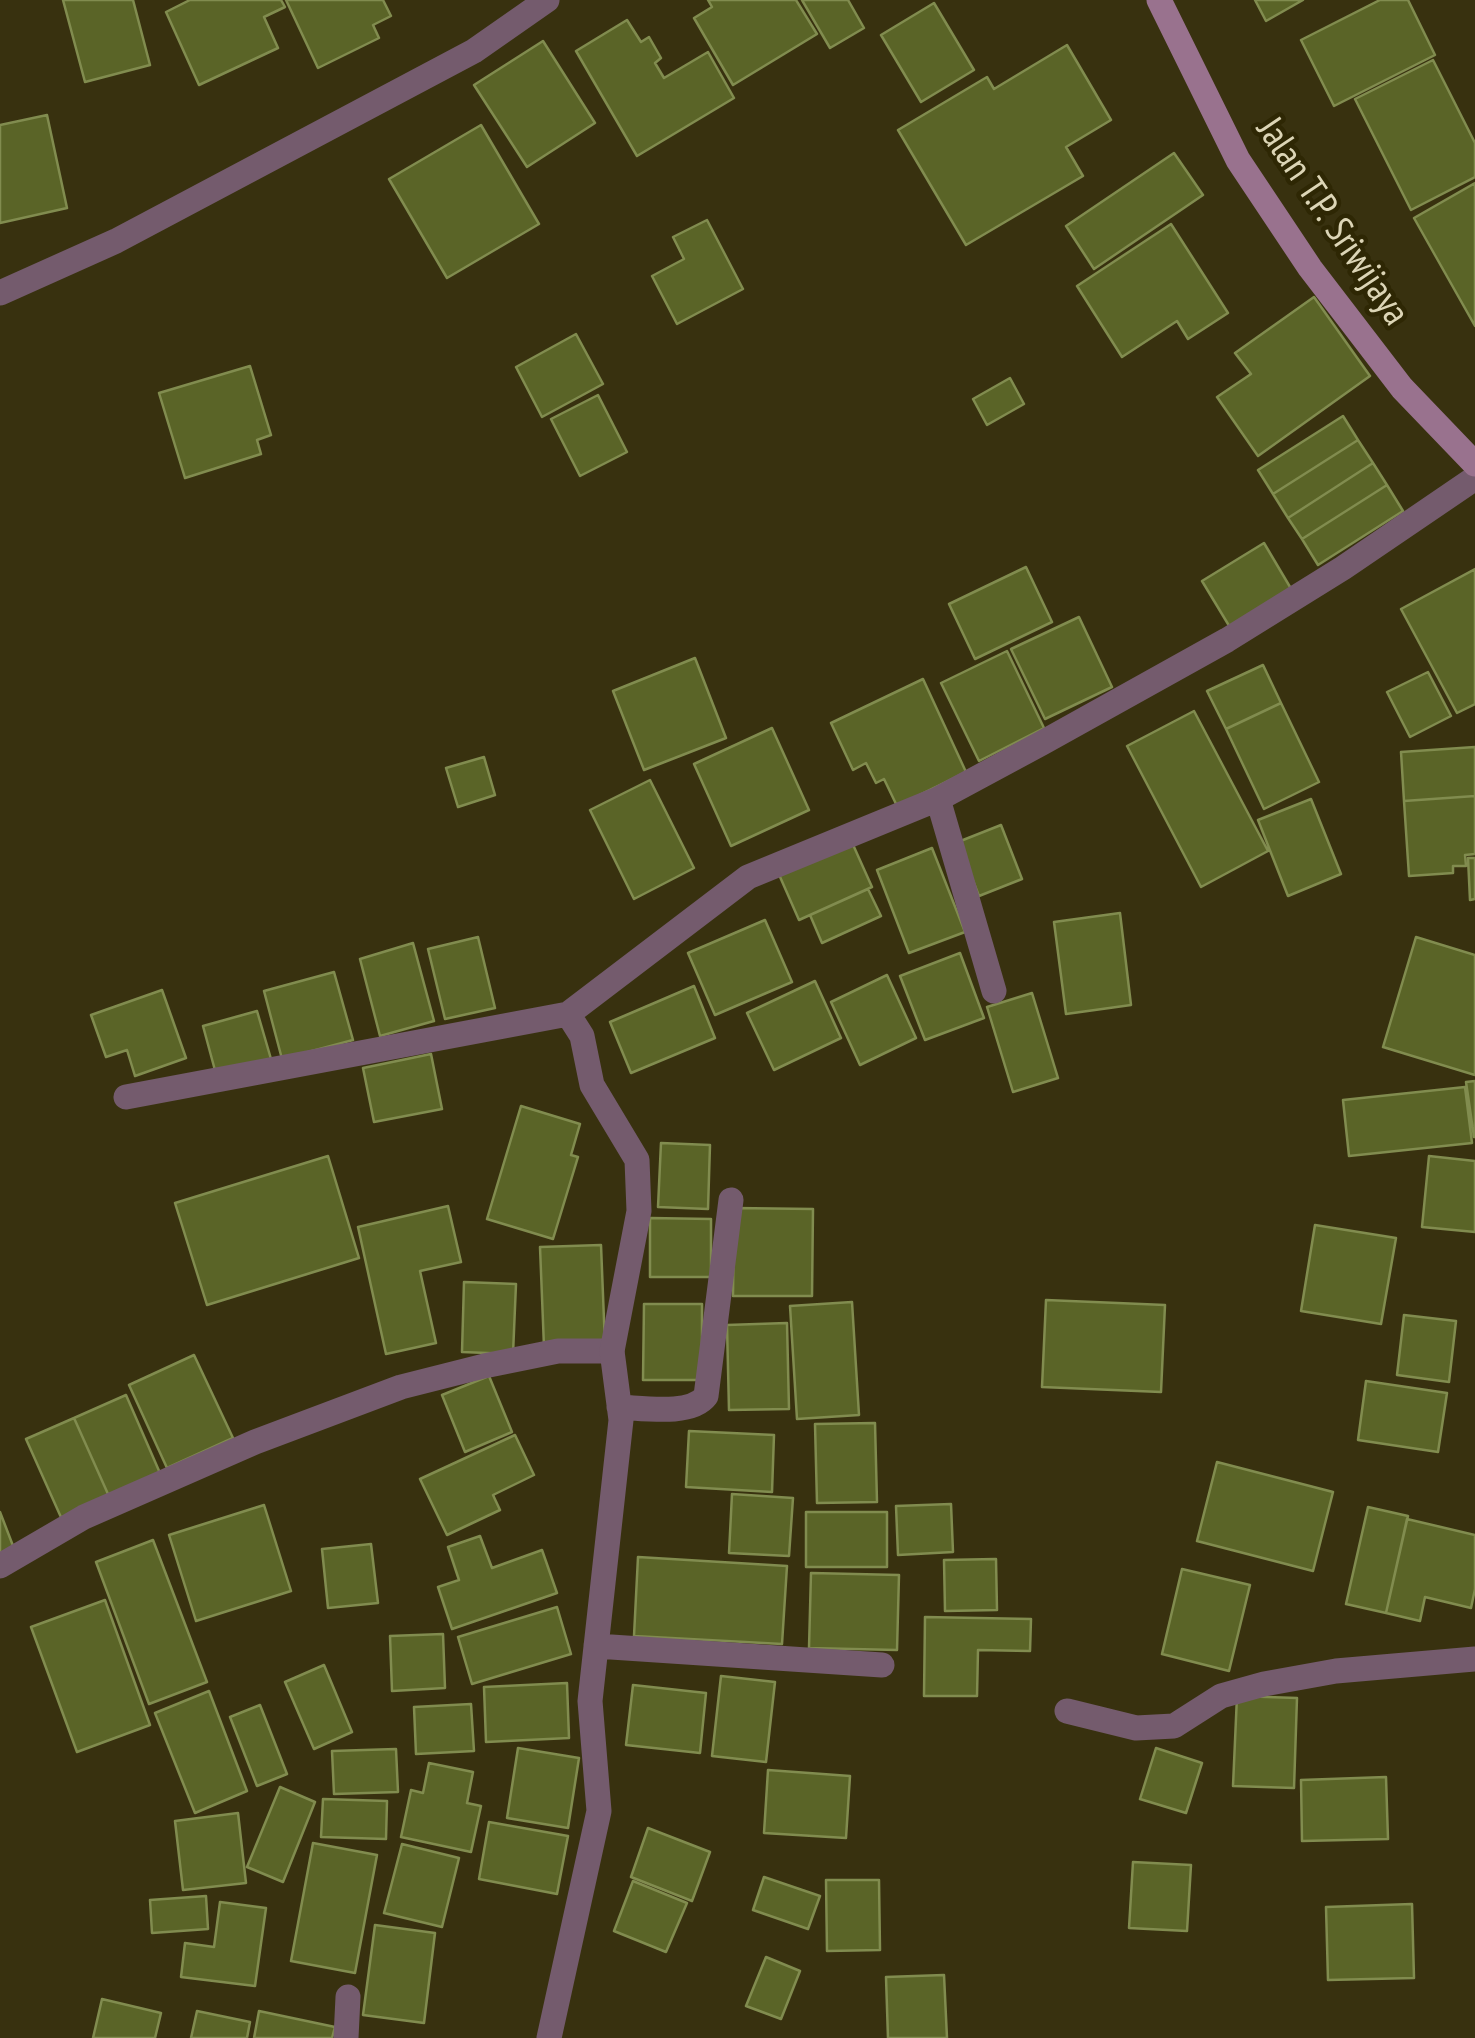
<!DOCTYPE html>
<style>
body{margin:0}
canvas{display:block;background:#38310f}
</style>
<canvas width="1475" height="2038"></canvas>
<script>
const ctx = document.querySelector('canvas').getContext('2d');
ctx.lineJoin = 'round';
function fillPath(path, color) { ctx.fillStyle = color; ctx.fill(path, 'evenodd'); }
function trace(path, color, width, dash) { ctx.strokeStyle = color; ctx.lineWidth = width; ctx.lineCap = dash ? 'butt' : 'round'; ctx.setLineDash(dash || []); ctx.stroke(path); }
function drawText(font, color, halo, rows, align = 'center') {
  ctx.font = font + ' "PT Sans Narrow",sans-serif'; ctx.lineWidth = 9; ctx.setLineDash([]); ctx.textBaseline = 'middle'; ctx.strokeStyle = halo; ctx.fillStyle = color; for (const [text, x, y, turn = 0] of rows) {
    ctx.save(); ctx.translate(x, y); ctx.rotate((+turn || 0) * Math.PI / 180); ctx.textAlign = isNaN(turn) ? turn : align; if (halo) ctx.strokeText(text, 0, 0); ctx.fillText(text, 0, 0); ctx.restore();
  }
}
const building = new Path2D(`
 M63,0H133L150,65L85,82Z
 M190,0H281L285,7L264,17L278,48L199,85L166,12Z
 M286,0H383L391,16L373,25L379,38L318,68Z
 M708,0H796L817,34L733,85L694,18L712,7Z
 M802,0H848L864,28L830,48Z
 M1255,0H1303L1266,21Z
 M1380,0H1408L1435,55L1334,106L1301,40Z
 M934,3L974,70L921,102L881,35Z
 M627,20L641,42L649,37L661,58L655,63L664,78L708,52L734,98L637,156L576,51Z
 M543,41L595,123L527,167L474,85Z
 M1067,45L1111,120L1066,147L1083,176L966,245L898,130L987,77L994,89Z
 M1433,60L1475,143V177L1411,210L1355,99Z
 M47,115L67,208L0,223V125Z
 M481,125L539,224L447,278L389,179Z
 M1174,153L1203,195L1094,269L1066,226Z
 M1475,183V326L1414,218Z
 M707,220L743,289L677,324L652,276L684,259L673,237Z
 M1171,224L1228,313L1188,339L1177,321L1122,357L1077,286Z
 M1314,297L1370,376L1258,456L1217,397L1251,374L1235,353Z
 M576,334L603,384L542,417L516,367Z
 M250,366L271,435L257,440L261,454L185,478L159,393Z
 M1010,378L1024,404L987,425L973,399Z
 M598,395L627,452L580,476L551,419Z
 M1343,416L1358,440L1273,494L1258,470Z
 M1358,440L1373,463L1288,518L1273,494Z
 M1373,463L1387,485L1302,539L1288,518Z
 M1387,485L1403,511L1318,565L1302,539Z
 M1264,543L1293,592L1231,629L1202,581Z
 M1026,567L1052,622L975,659L949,604Z
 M1475,569V704L1457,713L1401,609Z
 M1079,617L1112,687L1045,719L1011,649Z
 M1007,651L1044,728L979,761L941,683Z
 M695,658L726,738L644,770L613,691Z
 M1263,665L1281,703L1226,729L1207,691Z
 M1428,672L1451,716L1410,737L1387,692Z
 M923,679L966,772L897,806L884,779L876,783L866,763L853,770L831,723Z
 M1281,703L1319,782L1264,809L1226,729Z
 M1194,711L1268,851L1201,887L1127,746Z
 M772,728L809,810L731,846L694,764Z
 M1475,747V796L1404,801L1401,752Z
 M484,757L495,795L458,807L446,768Z
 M650,780L694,868L634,899L590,810Z
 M1475,796V854L1465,855L1466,866H1453V873L1409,876L1404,801Z
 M1311,799L1341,874L1288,896L1258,820Z
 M1001,825L1022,879L979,896L958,842Z
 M850,838L872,887L799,920L777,870Z
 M932,848L965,932L909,953L877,870Z
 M1468,858H1475V899L1470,900Z
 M868,889L881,916L822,943L810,915Z
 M1120,913L1131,1005L1066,1014L1054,922Z
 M765,920L792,982L715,1015L688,953Z
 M478,937L495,1008L445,1019L428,949Z
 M1416,937L1475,955V1075L1383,1047Z
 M413,943L434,1021L380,1036L360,959Z
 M960,953L984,1018L925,1040L900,976Z
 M334,972L353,1040L282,1059L264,991Z
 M887,975L916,1038L860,1065L831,1002Z
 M815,981L841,1038L774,1070L747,1013Z
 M694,986L715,1038L631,1073L610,1022Z
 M162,990L186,1058L135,1076L127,1050L106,1057L91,1015Z
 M1032,993L1058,1078L1013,1092L987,1007Z
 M257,1011L271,1059L216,1074L203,1026Z
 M431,1054L442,1109L374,1122L363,1068Z
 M1475,1081V1137H1474L1466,1082Z
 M1465,1087L1472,1143L1349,1156L1343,1100Z
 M521,1106L580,1124L571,1155L578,1157L553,1239L487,1219Z
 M661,1143L710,1145L708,1209L658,1207Z
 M328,1156L359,1258L207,1305L175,1203Z
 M1429,1156L1475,1161V1232L1422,1227Z
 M448,1206L461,1262L420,1271L436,1343L386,1354L358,1227Z
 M734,1208L813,1209L812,1296H733Z
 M650,1218L711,1219V1277H650Z
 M1315,1225L1396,1238L1381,1324L1301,1311Z
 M601,1245L605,1345L544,1347L540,1247Z
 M464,1282L516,1284L513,1354L462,1352Z
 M1046,1300L1165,1305L1161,1392L1042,1387Z
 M852,1302L859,1415L797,1419L790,1306Z
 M644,1304H702V1380H643Z
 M1404,1315L1456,1321L1449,1382L1397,1375Z
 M787,1323L789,1409L729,1410L727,1325Z
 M194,1355L233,1438L167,1468L129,1385Z
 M489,1376L512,1432L465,1452L442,1395Z
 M1366,1381L1447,1393L1438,1452L1358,1440Z
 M126,1395L163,1480L112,1503L74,1418Z
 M74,1418L112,1503L64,1524L26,1439Z
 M875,1423L877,1502L817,1503L815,1424Z
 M689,1431L774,1435L772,1492L686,1487Z
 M515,1435L534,1475L493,1495L500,1510L447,1535L420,1479Z
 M1217,1462L1333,1492L1313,1571L1197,1541Z
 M732,1494L793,1498L789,1556L729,1553Z
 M951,1504L953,1552L898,1555L896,1506Z
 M264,1505L291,1591L196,1621L169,1535Z
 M1368,1507L1408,1516L1386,1613L1346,1604Z
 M0,1512L15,1551L0,1557Z
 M806,1512H887V1567H806Z
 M1407,1519L1475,1535V1589L1471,1608L1425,1597L1420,1621L1386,1613Z
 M480,1536L492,1568L542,1550L557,1593L452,1629L438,1587L459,1580L448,1547Z
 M153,1540L207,1682L149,1704L96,1562Z
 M371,1544L378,1603L328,1608L322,1549Z
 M638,1557L787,1566L782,1644L634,1636Z
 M996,1559L997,1610L945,1611L944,1560Z
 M1182,1569L1250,1585L1229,1671L1162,1654Z
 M811,1573L899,1575L897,1650L809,1648Z
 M105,1600L150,1725L77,1752L31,1627Z
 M557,1607L571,1654L472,1684L458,1637Z
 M925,1617L1031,1619L1030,1651L978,1650L977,1696H924Z
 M443,1634L445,1688L392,1691L390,1636Z
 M324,1665L352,1732L314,1749L285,1682Z
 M721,1676L775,1682L766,1762L712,1756Z
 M567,1683L569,1738L486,1742L484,1687Z
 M633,1685L706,1693L700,1753L626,1745Z
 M209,1691L247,1791L195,1813L155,1713Z
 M1237,1696L1297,1698L1294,1788L1233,1786Z
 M471,1704L474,1751L416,1754L414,1707Z
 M260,1705L287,1774L257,1786L230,1717Z
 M518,1748L579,1758L568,1828L507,1818Z
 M1156,1748L1202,1763L1186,1813L1140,1799Z
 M396,1749L398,1792L334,1794L332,1751Z
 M429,1763L473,1772L467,1803L481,1806L471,1852L401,1837L411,1790L423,1793Z
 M768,1770L850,1776L846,1838L764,1833Z
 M1386,1777L1388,1839L1302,1841L1301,1780Z
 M280,1787L315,1802L283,1882L247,1867Z
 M323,1799L387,1801L386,1839L321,1837Z
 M238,1813L246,1883L183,1890L175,1821Z
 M489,1822L568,1836L557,1894L479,1879Z
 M648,1828L710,1852L692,1901L631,1877Z
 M313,1843L377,1855L355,1973L291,1961Z
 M402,1844L459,1858L442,1927L384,1913Z
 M1133,1862L1191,1865L1187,1931L1129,1928Z
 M764,1877L820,1896L808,1929L753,1910Z
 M826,1880H879L880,1950L827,1951Z
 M633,1881L687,1903L666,1952L614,1931Z
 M206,1896L208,1929L152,1933L150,1900Z
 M220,1902L266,1908L255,1986L181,1977L185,1943L214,1947Z
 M1412,1904L1414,1978L1328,1980L1326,1907Z
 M375,1925L435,1933L424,2023L363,2015Z
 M766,1957L800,1971L781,2019L746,2006Z
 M944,1975L947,2038H888L886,1977Z
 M102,1999L161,2013L155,2038H93Z
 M197,2011L250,2022L247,2038H191Z
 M259,2011L335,2027L332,2038H254Z`);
fillPath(building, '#5a6427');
trace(building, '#818c4f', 2.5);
trace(new Path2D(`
 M0,1566L84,1517L255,1442L401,1387L484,1366L558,1351H612`), '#745b6d', 25);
trace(new Path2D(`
 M0,293L116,241L474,51L547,0
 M938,799L994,991
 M126,1097L568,1014L748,877L938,799L1042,743L1227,640L1343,568L1475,478
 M619,1407C643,1408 691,1416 706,1396L731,1200
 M596,1646L882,1665
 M1067,1711L1136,1728L1174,1726L1221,1696L1264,1684L1336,1671L1475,1659
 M346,2038L348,1997
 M549,2038L599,1811L590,1701L621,1420L612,1351L639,1211L637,1160L592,1085L582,1036L568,1014`), '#745b6d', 25);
trace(new Path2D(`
 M1159,0L1238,160L1310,268L1402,388L1475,464`), '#99728e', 25);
drawText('38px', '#dcd5b6', '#2e2704', [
 ["Jalan T.P. Sriwijaya",1332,222,56]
]);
</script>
